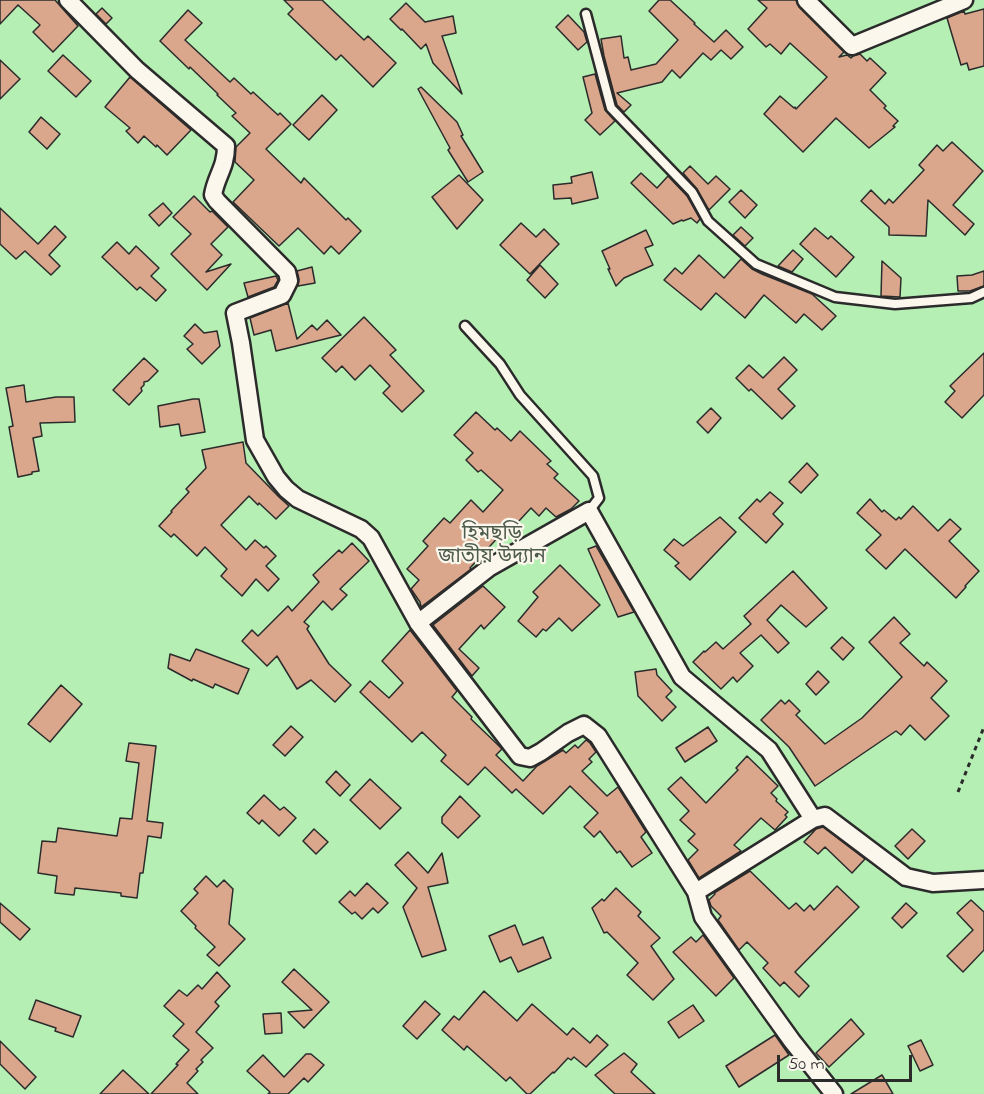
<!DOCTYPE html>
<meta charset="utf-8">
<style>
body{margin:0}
#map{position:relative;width:984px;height:1094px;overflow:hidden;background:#f1dfd0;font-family:"Indie Flower",sans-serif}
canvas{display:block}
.scale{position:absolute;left:777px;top:1055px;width:135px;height:27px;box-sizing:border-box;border:3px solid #2b2b2b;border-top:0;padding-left:8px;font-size:18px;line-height:21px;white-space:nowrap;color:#2b2b2b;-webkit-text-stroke:4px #fbf7ec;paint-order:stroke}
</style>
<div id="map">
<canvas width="984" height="1094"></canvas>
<div class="scale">50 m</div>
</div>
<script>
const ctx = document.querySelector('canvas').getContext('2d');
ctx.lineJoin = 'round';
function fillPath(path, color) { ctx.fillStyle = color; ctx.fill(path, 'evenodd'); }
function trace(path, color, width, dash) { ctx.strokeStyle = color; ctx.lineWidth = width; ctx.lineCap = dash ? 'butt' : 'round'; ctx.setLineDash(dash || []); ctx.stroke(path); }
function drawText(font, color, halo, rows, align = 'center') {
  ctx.font = font + ' "Indie Flower","Noto Sans Bengali",sans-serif'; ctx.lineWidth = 4.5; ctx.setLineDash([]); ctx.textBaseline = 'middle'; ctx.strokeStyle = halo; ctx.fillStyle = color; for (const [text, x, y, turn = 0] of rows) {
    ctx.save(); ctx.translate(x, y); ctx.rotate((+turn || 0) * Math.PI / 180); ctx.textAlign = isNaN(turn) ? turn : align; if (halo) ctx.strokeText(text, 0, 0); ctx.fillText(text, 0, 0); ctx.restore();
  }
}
fillPath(new Path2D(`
 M0,0H984V1094H0Z`), '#b6efb3');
const building = new Path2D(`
 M0,0H55L78,26L53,52L33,32L40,25L18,5L0,24Z
 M284,0H322L364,40L368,36L396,63L373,87L341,55L336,60L288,14L293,9Z
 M659,0H670L695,23L694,24L714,42L726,30L743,47L731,59L721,50L711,60L703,53L680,78L672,70L662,82L617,93L631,105L624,112L617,105L604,56L601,39L621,36L624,58L628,57L631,70L656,64L678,40L649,11Z
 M758,0H796L799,7L844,52L839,57L847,55L851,58L853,56L860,54L867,61L870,58L886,73L870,90L886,106L884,108L898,121L893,126L895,127L869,148L836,118L803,152L764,114L780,96L794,108L795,107L796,109L827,77L790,43L781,54L770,44L766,47L748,29L767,8Z
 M406,3L425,22L453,16L456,33L442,36L462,94L433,63L426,44L421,49L402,29L401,30L390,19Z
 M102,8L112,18L106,24L96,14Z
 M984,9V66L969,70L967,63L961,65L947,18L964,11L965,14Z
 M188,10L202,23L185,40L230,82L234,78L251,94L253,92L278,115L280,113L291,124L266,149L301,183L304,178L346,220L348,218L361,231L339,254L331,246L324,254L298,228L279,246L233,202L254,180L235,162L236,147L250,133L232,116L236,113L217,95L218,94L190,67L189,69L160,41Z
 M568,15L584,32L587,42L578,50L556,27Z
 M63,55L91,81L76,97L48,71Z
 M0,60L20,79L0,99Z
 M595,74L605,110L615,121L600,135L585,120L592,113L583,77Z
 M130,77L191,130L167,155L157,145L156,147L144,136L138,143L126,131L130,128L105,107Z
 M421,87L457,122L463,135L461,136L483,172L468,182L448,150L450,148L418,89Z
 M322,95L337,110L309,140L293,125Z
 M41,117L60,134L47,149L29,132Z
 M952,142L983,171L953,205L974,224L965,235L928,200L926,236L889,235V227L861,201L871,190L885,204L889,199L893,203L924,170L919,165L937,145L943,151Z
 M690,166L708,184L716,176L730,189L709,210L697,189L683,173Z
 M592,172L598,198L572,204L571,198L554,199L553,185L572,183L571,177Z
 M641,173L657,188L668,176L687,196L700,219L697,223L691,218L683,221L682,220L673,224L631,183Z
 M459,175L483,200L457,229L432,197Z
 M741,190L757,205L745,218L729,202Z
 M194,196L210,212L212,211L228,227L211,244L222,255L206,272L231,264L207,290L171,254L191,234L173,217Z
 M163,203L172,213L159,226L149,215Z
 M0,208L38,244L55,226L66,237L49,255L60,266L51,275L25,251L16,259L0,244Z
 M521,223L536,237L544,229L559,244L530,274L500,245Z
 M741,227L753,238L745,246L733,235Z
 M815,228L828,239L831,236L854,257L836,277L800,244Z
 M646,230L653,245L645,248L653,265L624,278L616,286L608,269H610L602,251Z
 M117,242L129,254L136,246L159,268L151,276L166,290L156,301L140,287L137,290L102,257Z
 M793,250L803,259L792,272L778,266Z
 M699,255L724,278L741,259L752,269L762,274L812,294L836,316L822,330L804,314L796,323L764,295L745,318L716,293L701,310L664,280L675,268L682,274Z
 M882,261L901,278L900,297L881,296Z
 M540,265L558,284L545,298L527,280Z
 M312,267L315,283L298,286L299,279L297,271Z
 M984,271V286L970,291H958L957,276L972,275Z
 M276,276L278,280L274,287L248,297L244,283Z
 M288,303L297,339L312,325L317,330L327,320L341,335L276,351L271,330L254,335L250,318Z
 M364,317L396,350L390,355L424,391L402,412L383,393L390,386L370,365L355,380L342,366L336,372L322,358Z
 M195,324L204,333L217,331L220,346L202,364L187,349L193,344L184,336Z
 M984,353V395L962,418L945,402L955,391L950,386Z
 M784,357L797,370L778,389L795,406L782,419L751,389L749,391L736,378L749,365L763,378Z
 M144,358L158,371L148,381L144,382V385L141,388L142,391L129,405L113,390Z
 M24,385L26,402L56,397H74L75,422L40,423L42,436L33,438L39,471L32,472V474L18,477L9,427L13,426L6,388Z
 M193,399H199L205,432L181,436L179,424L160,427L158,406Z
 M711,408L721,418L708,433L697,422Z
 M476,412L495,430L497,428L511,441L520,431L551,461L547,464L558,474L554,478L579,501L571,509L556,517L546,508L539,516L531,508L505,536L502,533L470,568L471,569L421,607L420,602L411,589L419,580L407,569L428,546L423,541L444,518L450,523L471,500L483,512L503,490L481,470L478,472L466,460L473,453L454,435Z
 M243,442L246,463L279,497L289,506L276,519L259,503L258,505L249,496L221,525L246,550L255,540L264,548L266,546L276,556L266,566L279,579L268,591L256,579L242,596L221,576L227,569L205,547L197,556L174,534L171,537L159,526L172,512L171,511L189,492L186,489L206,468L202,450Z
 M807,463L818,475L801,493L789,482Z
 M770,492L783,503L773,514L783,524L766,543L739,518L757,499L760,502Z
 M870,499L882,512L884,510L896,520L899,517L901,519L913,506L938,531L950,519L961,529L949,541L979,571L965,586L966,587L956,598L905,549L886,569L866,550L881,535L857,513Z
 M720,517L736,532L690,580L675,566L679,563L664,550L674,539L683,546Z
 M352,543L369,561L340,589L347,595L332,610L323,601L304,622L309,626L307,629L329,664L351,685L335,702L311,680L297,689L277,656L267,666L242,641L252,630L258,636L288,606L292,611L319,582L313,575L339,550L342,553Z
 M596,546L634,612L618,617L588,549Z
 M560,565L600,605L572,631L559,618L546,631L543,629L536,637L518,621L538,597L533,592Z
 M793,571L827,608L806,627L781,605L767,620L789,643L778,653L761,635L740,653L753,666L737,682L733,677L721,689L693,662L704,651L705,652L716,642L723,649L751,624L744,616Z
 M483,586L505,607L484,629L481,625L459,649L479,668L472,676L433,625Z
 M894,617L910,634L900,643L924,666L927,662L947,681L931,698L949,716L925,740L910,725L901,735L896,731L815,786L789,747L761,720L781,700L785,704L789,700L800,711L796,715L825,744L862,718L902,677L869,642Z
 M410,630L457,691L452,697L472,717L471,719L497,744L502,749L496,755L523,781L537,766L563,750L566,753L575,745L578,748L586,740L590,743L596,752L589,759L592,762L582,771L607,796L618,787L646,832L641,837L652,853L632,867L620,851L617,853L600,831L594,837L584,827L598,813L570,786L543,814L516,789L512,793L485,767L468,785L441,761L446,755L422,732L412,742L360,692L370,681L389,698L403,683L382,661Z
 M842,637L854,648L843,660L831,648Z
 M196,649L249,669L238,694L215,684L213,688L193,679L192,681L168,668L170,654L190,661Z
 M656,669L657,675L672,691L666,697L676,707L662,721L638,696L635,672Z
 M818,671L829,682L816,695L806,684Z
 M61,685L82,704L50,742L28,724Z
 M291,726L303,737L285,756L273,745Z
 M708,727L717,741L685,762L676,748Z
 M129,743L156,746L147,821L163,823L161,838L148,836L143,873H140L137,898L121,896V893L75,888L74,895L55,893L57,876L38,873L42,841L56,842L58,828L117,836L120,818L132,819L139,763L126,761Z
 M747,756L778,786L771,793L777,799L776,801L788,812L785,815L787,817L775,830L761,818L734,845L741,851L699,878L688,860L698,850L688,841L695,834L680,820L689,811L668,789L681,777L706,803L738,770L736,768Z
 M336,771L350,785L340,796L326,782Z
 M370,779L401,808L380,829L350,800Z
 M264,795L280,810L284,807L296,818L279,836L262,820L259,824L247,813Z
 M460,796L480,816L458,838L442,823V817Z
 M823,827L865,859L852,873L825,847L818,854L804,842L816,829Z
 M314,829L328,842L316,854L303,841Z
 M912,829L925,841L908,859L895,846Z
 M408,852L428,873L442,853L448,883L428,887L446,950L422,957L403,907L417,888L395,865Z
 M750,871L789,909L796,903L804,911L810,905L814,910L837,886L859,907L795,972L809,986L799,997L784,982L780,986L763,968L768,963L747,942L739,950L718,920L721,916L711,906L709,900L715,894L714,893Z
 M206,876L217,887L224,880L233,889L229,924L245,939L219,966L207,955L215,947L195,928L196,926L181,911L198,893L194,889Z
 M367,883L388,903L378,913L373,908L362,919L355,912L352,914L339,902L350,891L355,896Z
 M616,888L641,912L638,916L660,938L651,946L674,979L653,1000L627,975L638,963L607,932L604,933L592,908L602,899L604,901Z
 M971,900L984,912V950L963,972L947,956L973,930L957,913Z
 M0,903L30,929L20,940L0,922Z
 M906,903L917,913L902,928L892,918Z
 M515,925L523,945L543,937L551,958L518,972L511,957L500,962L489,936Z
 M703,935L734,978L716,996L673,952L691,937L696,942Z
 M294,969L329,1002L304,1028L288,1012L312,1010L282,982Z
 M217,972L230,986L215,1002L219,1006L196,1032L213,1048L201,1060L203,1062L196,1069L198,1071L187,1083L198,1094H151L178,1065L176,1064L189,1050L173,1036L184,1024L164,1006L179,990L187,996L198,985L202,989Z
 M484,991L517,1021L532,1004L567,1035L573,1028L590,1043L597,1035L608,1045L586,1067L574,1057L571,1060L568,1058L554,1073L553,1072L530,1094H527L510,1077L506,1081L467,1046L464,1050L442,1030L454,1016L459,1020Z
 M36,1000L81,1016L73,1037L55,1031L56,1028L29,1019Z
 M425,1001L440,1014L417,1039L403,1026Z
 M693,1005L704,1021L679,1038L668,1022Z
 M281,1013L282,1033L265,1034L263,1014Z
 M851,1019L864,1034L829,1067L816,1053Z
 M775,1035L789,1055L739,1087L726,1066Z
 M921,1040L933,1065L920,1071L908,1046Z
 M0,1041L36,1077L25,1089L0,1064Z
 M624,1053L637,1064L631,1072L655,1094H615L595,1075Z
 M306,1054H311L324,1065L308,1082L304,1078L288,1094H268L270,1092L247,1071L263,1055L284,1077Z
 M123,1070L149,1094H100Z
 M882,1075L893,1094H851Z`);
fillPath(building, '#daa78d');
trace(building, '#2b2b2b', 1.5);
const service = new Path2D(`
 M586,14L611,108L692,192L708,221L756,264L835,297L895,304L971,298L984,292
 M465,326L500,364L520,395L593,476L599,498L589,511`);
const minor = new Path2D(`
 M68,0L137,70L226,146C226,168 216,176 213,195L217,201L287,272L289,281L282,295L235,313L241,343L255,440L276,477L286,489L298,499L361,529L371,538L418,623L520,756L530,758L541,752L568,733L584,725L598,736L696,892L703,917L792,1041L834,1094
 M806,0L852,46L964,0
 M418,623L490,567L589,511L682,677L769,750L813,819
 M696,892L813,819L825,816L906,877L933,883L984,880`);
trace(service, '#2b2b2b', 13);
trace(minor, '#2b2b2b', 21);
trace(new Path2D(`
 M958,792L984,727`), '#2b2b2b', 3, [4.5, 4.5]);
trace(service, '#fbf7ec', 8);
trace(minor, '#fbf7ec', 16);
drawText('20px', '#4e5c4d', '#fbf7ec', [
 ["হিমছড়ি",492,536],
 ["জাতীয় উদ্যান",492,559]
]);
</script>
